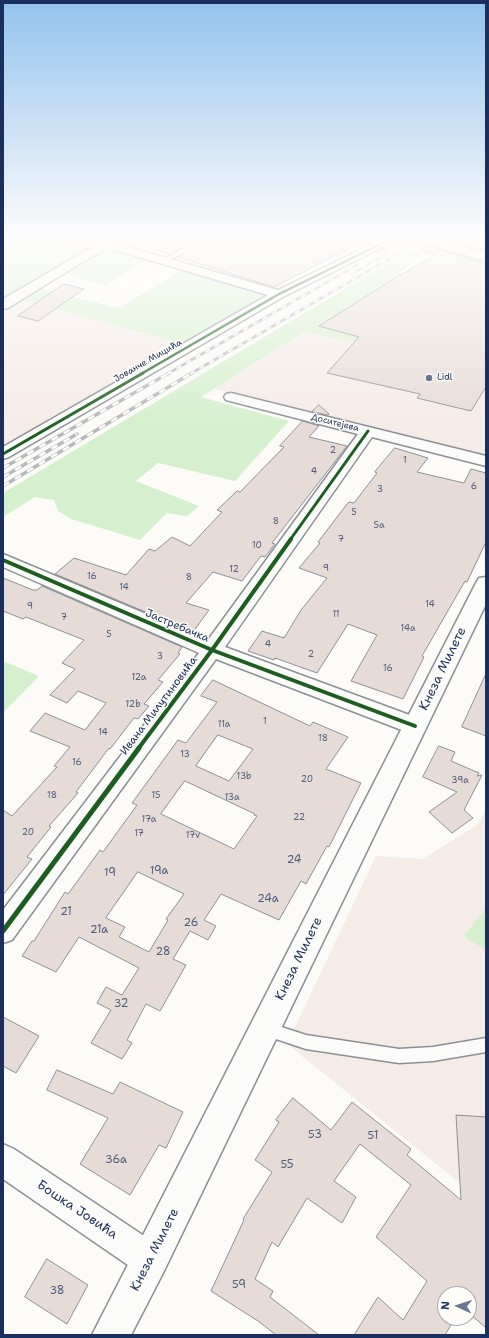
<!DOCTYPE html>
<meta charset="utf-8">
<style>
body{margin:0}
#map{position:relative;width:489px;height:1338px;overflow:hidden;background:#fcfbf8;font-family:"Shantell Sans",sans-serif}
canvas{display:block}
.frame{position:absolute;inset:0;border:4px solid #1b2f5e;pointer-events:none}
.north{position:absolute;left:437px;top:1286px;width:40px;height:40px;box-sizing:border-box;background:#fdfcf7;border:1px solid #a3aaba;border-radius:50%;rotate:273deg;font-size:11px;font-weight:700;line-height:16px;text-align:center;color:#1b2f5e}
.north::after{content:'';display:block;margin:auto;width:14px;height:18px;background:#6a7694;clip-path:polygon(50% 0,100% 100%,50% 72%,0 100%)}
</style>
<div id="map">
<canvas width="489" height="1338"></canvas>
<div class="frame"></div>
<div class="north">N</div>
</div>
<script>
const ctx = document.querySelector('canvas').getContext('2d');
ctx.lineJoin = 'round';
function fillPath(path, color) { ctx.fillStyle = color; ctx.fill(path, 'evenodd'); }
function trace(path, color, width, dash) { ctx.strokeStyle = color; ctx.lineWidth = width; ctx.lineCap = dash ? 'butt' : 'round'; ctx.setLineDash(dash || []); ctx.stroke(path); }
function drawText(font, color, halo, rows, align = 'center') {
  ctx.font = font + ' "Shantell Sans",sans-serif'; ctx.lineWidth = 3; ctx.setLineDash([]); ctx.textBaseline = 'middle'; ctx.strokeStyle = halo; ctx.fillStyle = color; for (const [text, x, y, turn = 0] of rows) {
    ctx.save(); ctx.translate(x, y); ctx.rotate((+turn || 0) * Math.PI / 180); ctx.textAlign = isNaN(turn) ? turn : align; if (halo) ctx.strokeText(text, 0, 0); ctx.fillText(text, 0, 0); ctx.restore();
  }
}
fillPath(new Path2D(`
 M22,300L183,344L3,448V312Z
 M304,332L486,368V456L214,389Z
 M486,809V1204L287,1044L376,856L423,859L477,825Z`), '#f5ebe7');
fillPath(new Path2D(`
 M3,241H55L95,246L3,301Z
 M107,249L148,260L105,285L62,273Z
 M410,250L422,254L399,274L425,283L486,368L304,332L201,397L289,421L235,481L158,463L136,481L199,506L187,516L167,513L140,540L71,519L58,511L54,500L35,497L3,517V493Z
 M183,270L267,295L183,344L22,300L39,288L118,308Z
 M3,661L39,676L3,713Z
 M486,908V951L464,936Z`), '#d4f0cc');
const building = new Path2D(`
 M180,241L193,242L170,254L159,251Z
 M216,241H363L274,287L178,257L201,245L205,246Z
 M447,241H486V251Z
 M428,246L486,264V387L471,411L417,398L420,394L327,373L359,337L319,326L397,277L435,255L419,251Z
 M64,284L84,289L38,321L18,316Z
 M319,405L329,414L328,415L312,412Z
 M303,421L319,426L309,437L347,446L272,543L275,544L265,557L261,556L242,581L213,572L186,603L209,610L193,632L55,574L74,558L126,575L149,549L155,551L172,537L190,546L222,512L217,510L237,491L240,492L284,447L280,446Z
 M395,448L428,458L417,472L464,483L471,469L486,473V542L467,582L465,581L422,656L424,657L403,699L351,681L377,635L348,624L317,673L275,658L274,660L248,651L262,631L284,638L301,610L327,578L299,568L320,543L318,542L347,504L349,502L354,503L377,473L375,472Z
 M3,578L33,590H37L42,586L182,647L178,653L180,654L158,680L163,682L144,704L149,706L138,719L134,718L110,749L109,748L76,792L78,793L49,826L51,827L27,857L32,859L3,895V810L12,816L57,767L54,766L70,747L30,731L45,713L85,730L106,703L78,691L67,703L50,695L75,669L62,663L84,640L26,617L23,619L3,611Z
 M486,674V736L462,727Z
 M213,680L310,726L313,722L348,737L326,769L361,783L329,847L327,846L306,884L301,881L279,920L221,894L204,920L216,926L208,940L190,931L173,959L186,965L160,1011L146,1004L127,1040L132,1043L122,1059L91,1043L111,1010L97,1003L106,987L122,995L139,968L79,937L56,972L22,956L32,941H34L65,892L68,894L100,850L103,852L137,805L132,803L178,740L186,743L217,702L201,696ZM218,735L253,749L229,781L196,766ZM185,781L255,814L254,815L257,816L234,849L161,814ZM138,872L184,894L166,919L168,920L149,952L119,937L125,927L106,918Z
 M439,746L455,752L451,761L479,773L477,776L482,775L464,810L473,818L452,833L429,812L457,792L423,777Z
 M3,1017L39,1036L16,1073L3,1066Z
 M57,1070L113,1094L120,1082L183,1112L166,1148L159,1145L130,1195L80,1164L108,1118L47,1090Z
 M293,1098L331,1130L352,1102L411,1149L407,1155L461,1200L456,1115L486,1117V1328L469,1313V1294H445V1318H455L445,1335H354L378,1297L403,1320L427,1281L376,1237L411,1185L360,1144L334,1181L356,1197L342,1223L307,1198L278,1247L272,1242L255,1279L273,1291L270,1297L319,1335H276L258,1321L211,1291L244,1220L243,1219L272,1172L255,1160L279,1122L276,1120Z
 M47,1259L88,1285L67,1324L25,1297Z`);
fillPath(building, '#e6dbd7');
trace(building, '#8c9097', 1);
const service = new Path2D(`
 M199,241H206L165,262L160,261Z
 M266,1022L306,1035L399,1049L433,1047L486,1038V1052L433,1061L399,1063L306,1049L261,1034L259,1029L261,1024Z`);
const minor = new Path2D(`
 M89,241L111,242L278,290L378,241H393L391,243L283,297L9,457L3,459V447L268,295L108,248L89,258L8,308L3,309V299L96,245L91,243Z
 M231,393L486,456V466L372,437L225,647L423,720L426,726L423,732L415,734L407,732L216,659L12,940L3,943V910L199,653L3,567V554L208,640L358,434L226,400L224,397L226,394Z
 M3,1144L14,1149L162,1248L167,1260L162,1272L150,1277L138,1272L3,1179Z`);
const secondary = new Path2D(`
 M423,241H442L486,253V261L425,244Z
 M486,577V604L163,1273L131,1335H92L476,583L479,578Z`);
trace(service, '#8c9097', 3);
trace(minor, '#8c9097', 3);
trace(secondary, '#8c9097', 3);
fillPath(service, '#fbfbf9');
fillPath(minor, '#fbfbf9');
fillPath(secondary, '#fbfbf9');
const railFar1 = new Path2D(`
 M378,253L399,241
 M352,274L387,254
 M167,374L357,265
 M190,374L420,241`);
const rail = new Path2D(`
 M3,468L169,373
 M3,477L77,434
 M3,486L192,373`);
trace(railFar1, '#b6b9bd', 3);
trace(rail, '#b6b9bd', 3.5);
trace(railFar1, '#fdfcf7', 2, [5.5]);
trace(rail, '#fdfcf7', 2.5, [7]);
trace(new Path2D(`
 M141,374L279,294L387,241`), '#1b5e20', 2.5);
trace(new Path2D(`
 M3,454L143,373
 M290,540L368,431`), '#1b5e20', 3);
trace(new Path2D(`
 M3,560L212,650L415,726
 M138,749L212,650L291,539`), '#1b5e20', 4);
trace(new Path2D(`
 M3,931L139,748`), '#1b5e20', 5);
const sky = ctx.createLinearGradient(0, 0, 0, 428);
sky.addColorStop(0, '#94c2ed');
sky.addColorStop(0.56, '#fefdfc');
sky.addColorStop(1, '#fefdfc00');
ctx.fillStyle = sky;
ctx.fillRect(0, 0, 489, 428);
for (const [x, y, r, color] of [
 [429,378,4,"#6a7694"]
]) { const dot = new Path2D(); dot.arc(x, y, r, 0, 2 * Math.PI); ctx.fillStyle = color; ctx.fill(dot); trace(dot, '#fdfcf7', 1.5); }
drawText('9px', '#1b2f5e', '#fdfcf7', [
 ["Јованче Мицића",148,361,-30],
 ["Доситејева",335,423,14]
]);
drawText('9px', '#1b2f5e', '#fdfcf7', [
 ["Lidl",437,378]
], 'left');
drawText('9px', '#4e5a7c', null, [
 ["2",333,451],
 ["1",405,461],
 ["4",314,472],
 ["6",474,487],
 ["3",380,490],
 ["5",354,513],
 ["8",276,522],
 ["5a",379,526],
 ["7",341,540],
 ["10",257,546],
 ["9",326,569],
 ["12",234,570],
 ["16",92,577],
 ["8",189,578],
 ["14",124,588],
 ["14",430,605],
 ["9",30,607],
 ["11",336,615],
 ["7",64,618],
 ["14a",408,629],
 ["5",109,635],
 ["4",268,645],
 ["2",311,655],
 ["3",160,657],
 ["16",388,669],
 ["12a",139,678],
 ["12b",133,705],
 ["1",265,722],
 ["11a",224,725],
 ["14",103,733],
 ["18",323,739],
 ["13",185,755],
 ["16",77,763],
 ["13b",244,777],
 ["20",307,780],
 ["39a",460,781],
 ["18",52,796],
 ["15",156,796],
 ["13a",232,798],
 ["22",299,818],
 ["17a",149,820],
 ["20",28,833],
 ["17",139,834],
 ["17v",193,836]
]);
drawText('11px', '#1b2f5e', '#fdfcf7', [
 ["Јастребачка",177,626,23],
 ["Ивана Милутиновића",159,706,-53]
]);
drawText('11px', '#4e5a7c', null, [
 ["24",294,860],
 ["19a",159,871],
 ["19",110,873],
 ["24a",268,899],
 ["21",66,912],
 ["26",191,923],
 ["21a",99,930],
 ["28",163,952],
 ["32",121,1004],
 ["53",315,1135],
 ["51",373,1136],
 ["36a",116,1160],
 ["55",287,1165],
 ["59",239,1285],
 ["38",57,1291]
]);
drawText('13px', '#1b2f5e', '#fdfcf7', [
 ["Кнеза Милете",443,669,-64],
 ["Кнеза Милете",299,959,-64],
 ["Бошка Јовића",77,1210,34],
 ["Кнеза Милете",155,1250,-63]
]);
</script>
